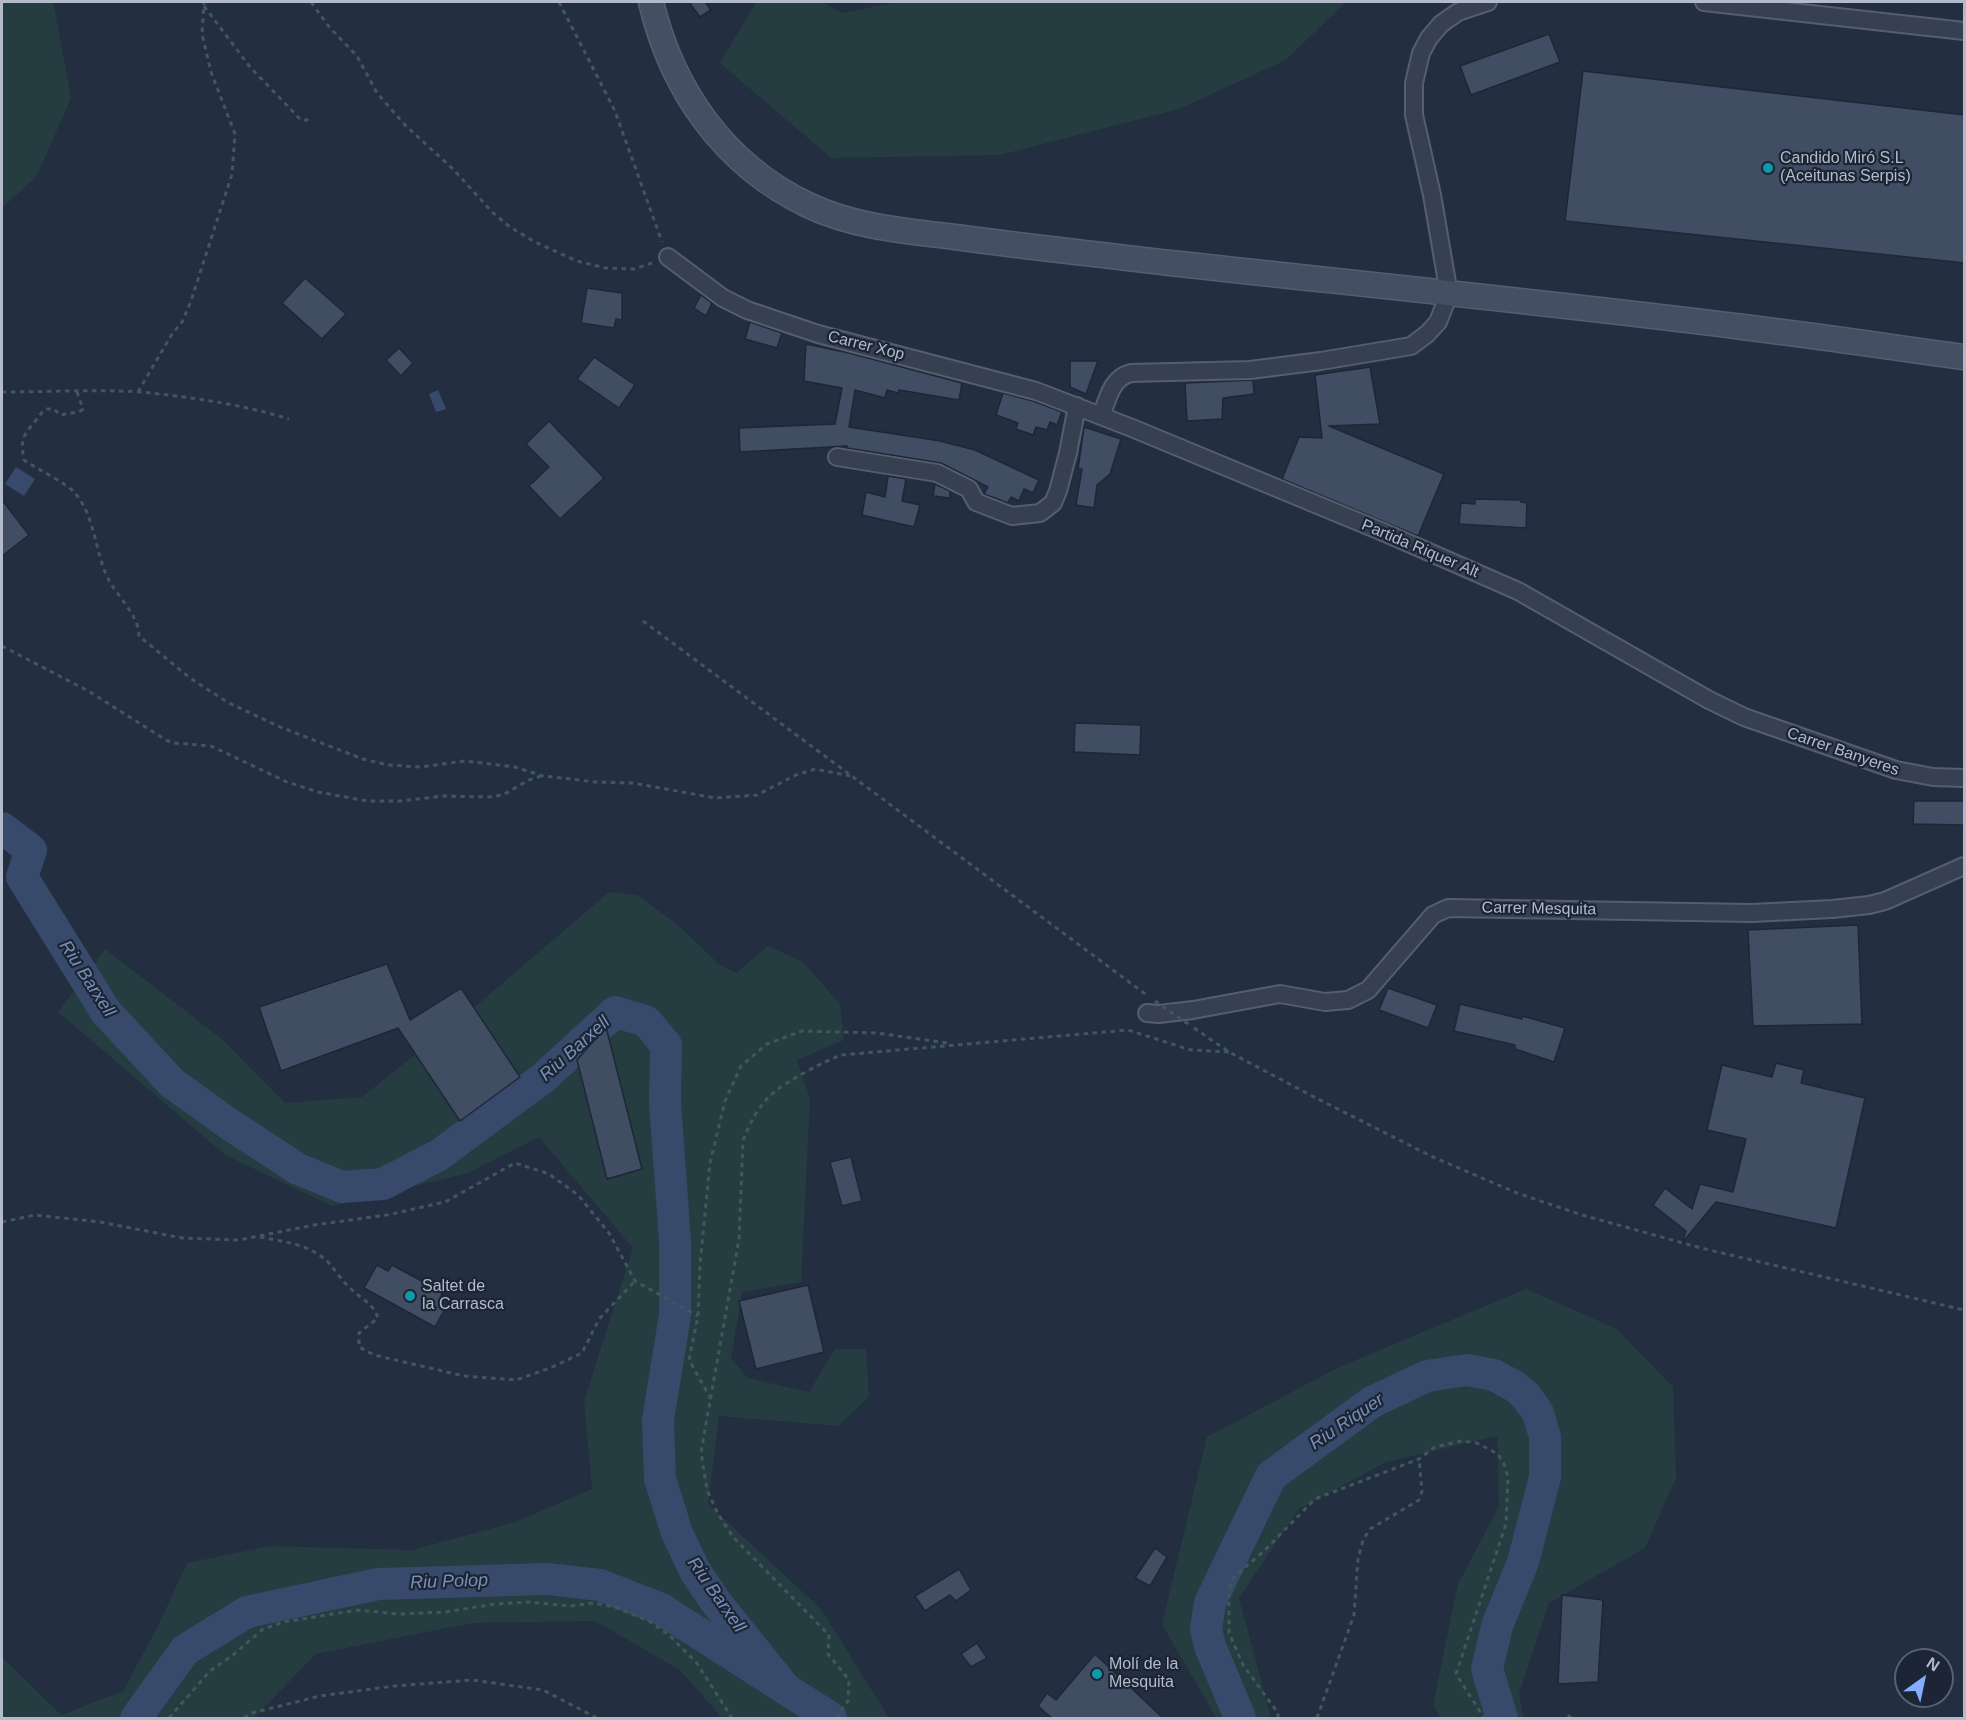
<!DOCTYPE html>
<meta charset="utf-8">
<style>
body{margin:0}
#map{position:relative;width:1966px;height:1720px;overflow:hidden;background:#232e41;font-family:Helvetica,sans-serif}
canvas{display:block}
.frame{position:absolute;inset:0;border:3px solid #b3bbcb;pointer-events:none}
.north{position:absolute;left:1894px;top:1648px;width:60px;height:60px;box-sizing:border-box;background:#1c2535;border:2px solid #586171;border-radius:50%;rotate:33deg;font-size:16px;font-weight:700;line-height:24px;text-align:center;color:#b3bbcb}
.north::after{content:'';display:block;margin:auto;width:21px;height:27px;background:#84adff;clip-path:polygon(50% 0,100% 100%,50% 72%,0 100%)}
</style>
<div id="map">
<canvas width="1966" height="1720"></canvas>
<div class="frame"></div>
<div class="north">N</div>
</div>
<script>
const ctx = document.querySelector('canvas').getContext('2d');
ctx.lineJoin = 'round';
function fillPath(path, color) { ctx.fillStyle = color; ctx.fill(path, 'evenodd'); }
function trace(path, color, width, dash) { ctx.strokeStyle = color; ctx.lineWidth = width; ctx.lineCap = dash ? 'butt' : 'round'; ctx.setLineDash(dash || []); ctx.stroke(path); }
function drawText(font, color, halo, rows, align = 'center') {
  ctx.font = font + ' Helvetica,sans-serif'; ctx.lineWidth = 4.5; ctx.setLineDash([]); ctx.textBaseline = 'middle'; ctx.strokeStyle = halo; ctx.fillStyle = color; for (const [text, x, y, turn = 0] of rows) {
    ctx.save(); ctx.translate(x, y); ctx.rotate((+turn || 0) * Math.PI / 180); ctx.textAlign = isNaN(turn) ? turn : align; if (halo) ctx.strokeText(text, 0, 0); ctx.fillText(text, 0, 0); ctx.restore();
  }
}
fillPath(new Path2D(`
 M2,2H52L54,5L71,98L37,176L2,208Z
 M756,2H822L843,13L897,2H1346L1286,60L1179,109L1000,155L831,158L720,63Z
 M609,892L637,895L677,924L719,964L736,973L768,946L803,962L840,1004L844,1040L797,1060L810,1098L801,1282L742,1292L731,1359L748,1378L809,1392L835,1349H866L869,1397L838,1426L719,1416L708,1504L821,1609L889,1718H722L680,1670L595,1621L472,1623L316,1654L254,1718H2V1657L61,1715L123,1691L157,1628L187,1563L270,1546L412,1550L516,1522L592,1489L584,1401L633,1248L539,1137L468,1173L332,1206L225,1155L58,1012L105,949L222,1039L285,1103L362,1097L478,1004Z
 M1526,1289L1617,1329L1673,1387L1676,1478L1645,1548L1549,1603L1519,1694L1524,1718H1441L1433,1705L1458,1584L1499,1506L1497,1436L1386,1462L1299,1509L1239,1598L1271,1718H1216L1162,1624L1207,1437L1339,1367Z`), '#253c41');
fillPath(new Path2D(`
 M438,390L446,409L436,412L429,394Z
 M16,467L35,479L24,496L5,484Z`), '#374a6b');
trace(new Path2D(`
 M809,1718L817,1709`), '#374a6b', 5);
trace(new Path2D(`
 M2,828L31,850L22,877L106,1012L172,1083L229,1124L298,1169L342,1187L383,1184L439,1155L543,1078L615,1012L646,1021L666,1045L665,1103L675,1241V1315L658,1420L660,1479L677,1533L695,1571L715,1601L784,1687
 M136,1718L185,1650L247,1612L378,1584L548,1579L600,1585L661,1609L831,1718
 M1240,1718L1210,1646L1206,1629L1210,1603L1271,1476L1372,1402L1427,1376L1467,1370L1494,1375L1514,1386L1526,1396L1538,1413L1545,1437V1477L1523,1562L1497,1626L1487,1669L1502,1718`), '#374a6b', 32);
const building = new Path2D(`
 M689,2H705L711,10L700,17Z
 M1549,34L1560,62L1471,95L1460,66Z
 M1583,71L1965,115V263L1565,221Z
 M305,278L346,314L322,339L282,303Z
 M587,288L622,293V320L616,319L614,328L581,323Z
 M701,295L712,303L706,316L694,308Z
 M750,322L782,333L777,348L745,339Z
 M806,344L849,353L962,383L959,400L899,390L898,393L887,390L885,398L855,390L849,427L940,441L975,450L1039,480L1033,493L1024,489L1019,501L1011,497L1008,503L984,494L988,487L941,463L847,448V446L740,452L739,428L835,424L842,388L804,381Z
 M399,348L413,363L401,376L386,360Z
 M594,357L635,385L619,408L577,379Z
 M1070,361H1098L1086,394L1070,387Z
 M1370,367L1380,424L1329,426L1444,474L1418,536L1282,479L1299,437L1322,438L1315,375Z
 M1253,380L1254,394L1223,398L1222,419L1187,421L1185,383Z
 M1003,393L1033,401L1062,412L1057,425L1050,422L1047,430L1036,427L1033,435L1016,429L1018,423L996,415Z
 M549,421L604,478L560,519L529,486L549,467L526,444Z
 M1084,427L1121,439L1110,474L1097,485L1094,508L1076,505L1082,469H1078Z
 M888,476L906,479L902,501L920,505L914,527L862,515L866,492L885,497Z
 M935,484L950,491V498L933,496Z
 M1475,499L1520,500L1521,502L1527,503L1526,528L1459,524L1461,503L1475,504Z
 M2,500L29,535L2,556Z
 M1075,723L1141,725L1140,755L1074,752Z
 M1914,801H1965V825L1913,824Z
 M1858,925L1862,1024L1753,1026L1748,930Z
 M387,964L410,1020L461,988L520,1077L460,1121L398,1028L281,1071L259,1007Z
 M1388,988L1437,1005L1428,1028L1379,1010Z
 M1460,1004L1522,1019V1016L1565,1028L1554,1062L1515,1049V1045L1454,1031Z
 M606,1027L642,1169L607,1179L577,1060Z
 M1776,1063L1804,1070L1801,1083L1865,1098L1836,1228L1716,1202L1682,1243L1686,1231L1653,1205L1665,1188L1692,1209L1700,1184L1733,1192L1746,1139L1707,1130L1722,1065L1772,1077Z
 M851,1157L862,1201L842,1206L830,1162Z
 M377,1265L388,1271L392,1265L442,1292L440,1301L447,1305L435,1327L364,1288Z
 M808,1285L824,1352L756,1369L739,1301Z
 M1155,1548L1167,1557L1150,1586L1135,1578Z
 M959,1569L971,1590L956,1601L950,1595L925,1611L915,1596Z
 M1562,1595L1603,1600L1598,1682L1558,1684Z
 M977,1643L987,1658L971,1667L961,1654Z
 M1095,1654L1164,1719H1053L1038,1706L1047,1693L1056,1700Z`);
fillPath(building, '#414d63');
trace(building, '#1e2737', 1.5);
const minor = new Path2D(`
 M1704,2L1964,31
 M668,257L723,298L747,310L818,334L1036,391L1132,428L1383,532L1518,591L1709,700L1744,717L1896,770L1933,777L1964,778
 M1101,416C1108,399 1111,378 1131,373L1250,370L1321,361L1411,346L1427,334L1438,322L1449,294L1432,195L1414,115V83L1421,53L1429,38L1441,24L1458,12L1488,2
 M837,457L937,473L969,489L976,502L1012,516L1040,513L1053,503L1058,491L1068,453L1077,406
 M1147,1013L1159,1014L1193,1010L1280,994L1325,1002L1348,1000L1368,990L1433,915L1448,908L1752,913L1832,909L1869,905L1885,901L1964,866`);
const secondary = new Path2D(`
 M651,2C672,90 724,165 808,205C854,227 905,231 955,237C1026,247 1098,254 1170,263C1361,284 1552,303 1743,327C1817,336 1891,347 1964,357`);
trace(minor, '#555e6e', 20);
trace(secondary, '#555e6e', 27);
trace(new Path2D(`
 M311,2L330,28L357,56L377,93L406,126L453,169L492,212L510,227L535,242L577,261L605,268L634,269L652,263
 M559,2L615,111L662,242
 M204,6L250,67L301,120H307L310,115
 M2,392C47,392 94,389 140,392C190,397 241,404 289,419
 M77,392L83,409L79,412L60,415L54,409H46C41,412 40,416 36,420C23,437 20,437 24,460C37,469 66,483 75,493C97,519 94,555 111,584C121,600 139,617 139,636L190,678L227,702L280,727L363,759L388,765L420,767L465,761L515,767L543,776L596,782L633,783L715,798L757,795L796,775L815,769L851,776
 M138,392L172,334L182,322L191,301L232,174L235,134L211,72L202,34L204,2
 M643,621L1148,996
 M2,646L90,692L166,740L174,743L211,746L287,782L318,792L367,801H401L443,796L489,797L503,795L529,780L541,776
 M1194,1028L1229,1052L1318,1099L1433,1157L1517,1193L1582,1215L1701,1248L1964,1310
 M2,1222L35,1215L100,1222L182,1238L239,1240L314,1225L387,1215L445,1202L515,1163L549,1174L578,1195L609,1233L635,1281L698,1316
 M260,1237C285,1242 310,1244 329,1263C336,1271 342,1281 350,1288C361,1299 373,1303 378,1318L359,1333V1347L374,1355L464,1376L516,1380L550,1368L582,1353L599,1319L635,1281
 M711,1399L689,1360L698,1316L700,1264L710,1163L725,1101L741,1066L767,1044L802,1031L877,1033L947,1043
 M1568,1715L1571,1718
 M169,1718L210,1671L233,1655L263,1629L284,1622L357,1610L398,1614L446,1612L494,1604L528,1602L570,1606L593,1603L615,1607L649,1621L669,1635L696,1662L732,1718
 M244,1718L252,1713L320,1696L394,1686L472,1680L543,1690L597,1718
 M836,1718L848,1701L849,1680L828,1654L829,1635L733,1537L718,1514L707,1490L701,1452L739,1239L743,1141C749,1124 757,1109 769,1097C782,1083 823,1062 841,1055L1128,1030L1191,1050L1229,1052
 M1278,1718V1713L1243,1665L1229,1633V1589L1234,1577L1264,1551L1315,1499L1419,1459L1435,1447L1462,1441L1477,1443L1498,1454L1504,1464L1508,1477L1506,1524L1456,1674L1484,1718
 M1317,1718L1354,1615L1358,1559L1363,1540L1370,1529L1419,1500L1422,1491L1419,1459`), '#40585b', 3, [4.5, 4.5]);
trace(minor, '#374050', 16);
trace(secondary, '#454f64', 24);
trace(new Path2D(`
 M1155,1001L1191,1026`), '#40585b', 3, [4.5, 4.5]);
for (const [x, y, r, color] of [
 [1768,168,6,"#0f9aa8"],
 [410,1296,6,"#0f9aa8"],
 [1097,1674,6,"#0f9aa8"]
]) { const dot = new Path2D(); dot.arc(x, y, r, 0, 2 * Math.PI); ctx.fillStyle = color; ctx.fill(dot); trace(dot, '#1c2535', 2); }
drawText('16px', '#b3bbcb', '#1c2535', [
 ["Candido Miró S.L",1780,159],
 ["(Aceitunas Serpis)",1780,177],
 ["Saltet de",422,1287],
 ["la Carrasca",422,1305],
 ["Molí de la",1109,1665],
 ["Mesquita",1109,1683]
], 'left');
drawText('16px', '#b3bbcb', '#1c2535', [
 ["Carrer Xop",866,346,14],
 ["Partida Riquer Alt",1420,549,23],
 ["Carrer Banyeres",1843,752,19],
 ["Carrer Mesquita",1539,909,1]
]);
drawText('italic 18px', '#798fb4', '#1c2535', [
 ["Riu Barxell",87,979,57],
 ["Riu Barxell",575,1049,-42],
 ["Riu Riquer",1347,1422,-34],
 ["Riu Polop",449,1582,-2],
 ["Riu Barxell",716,1595,55]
]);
</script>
